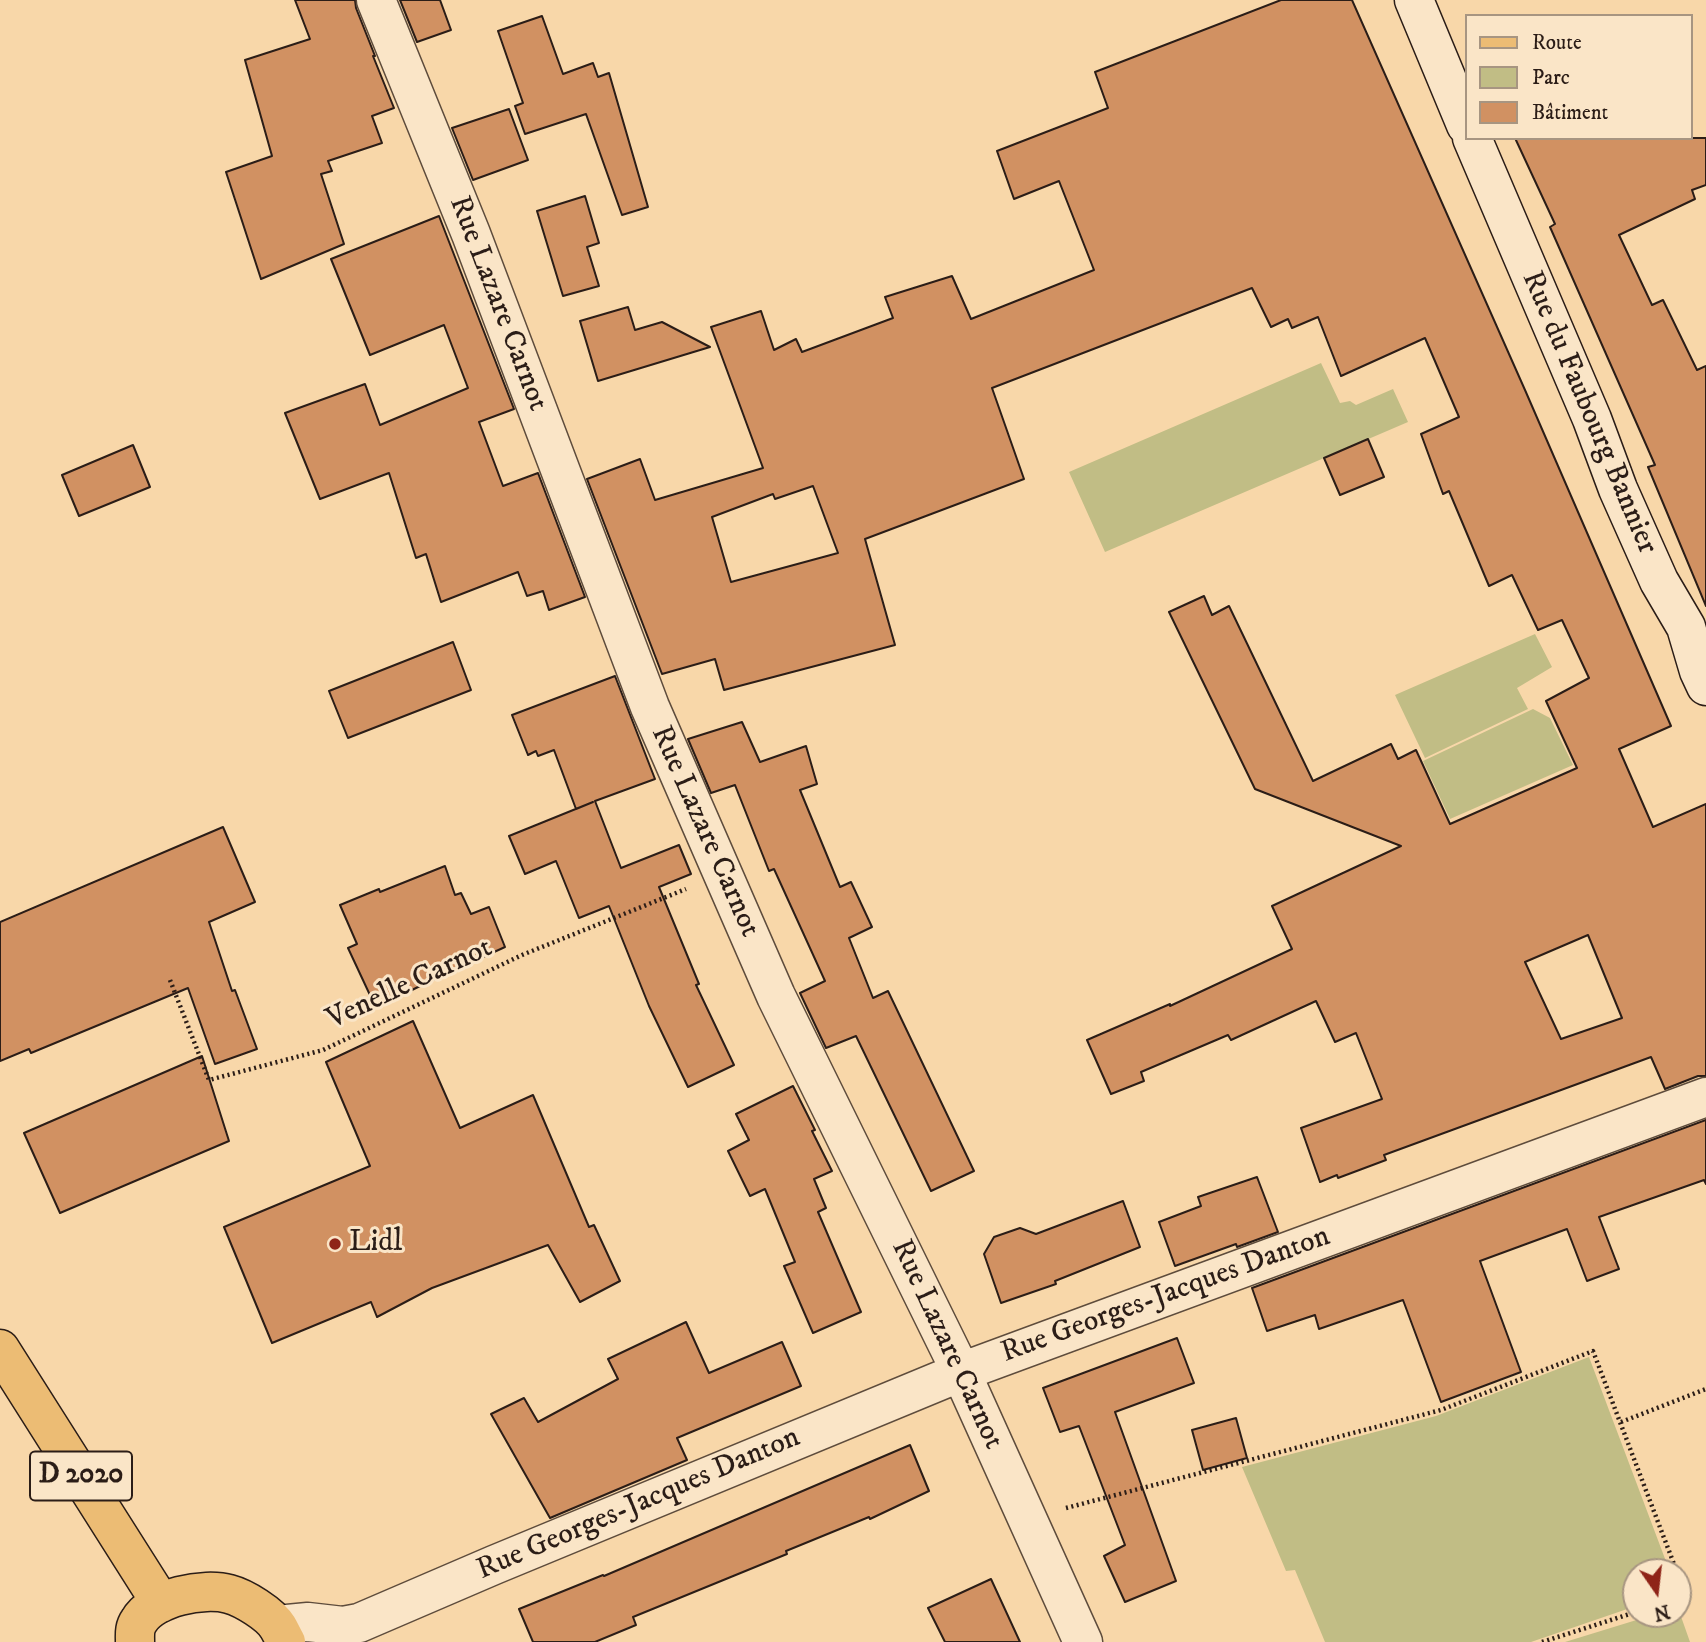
<!DOCTYPE html>
<meta charset="utf-8">
<style>
body{margin:0}
#map{position:relative;width:1706px;height:1642px;overflow:hidden;background:#f8d7a9;font-family:"IM FELL DW Pica",serif}
canvas{display:block}
.legend{position:absolute;left:1465px;top:14px;width:228px;height:126px;box-sizing:border-box;background:#fae5c7;border:2px solid #a79581;margin:0;padding:9px 12px;list-style:none;font-size:21px;color:#2b1d17}
.legend li{display:flex;align-items:center;gap:14px;height:35px}
.legend b{width:35px;border:2px solid #a79581}
.north{position:absolute;left:1622px;top:1558px;width:70px;height:70px;box-sizing:border-box;background:#fae5c7;border:2px solid #a79581;border-radius:50%;rotate:166deg;font-size:19px;font-weight:700;line-height:28px;text-align:center;color:#2b1d17}
.north::after{content:'';display:block;margin:auto;width:24px;height:32px;background:#8f2418;clip-path:polygon(50% 0,100% 100%,50% 72%,0 100%)}
</style>
<div id="map">
<canvas width="1706" height="1642"></canvas>
<ul class="legend">
<li><b style="height:9px;background:#ecbc74"></b>Route</li>
<li><b style="height:19px;background:#c1bd85"></b>Parc</li>
<li><b style="height:19px;background:#d19162"></b>Bâtiment</li>
</ul>
<div class="north">N</div>
</div>
<script>
const ctx = document.querySelector('canvas').getContext('2d');
ctx.lineJoin = 'round';
function fillPath(path, color) { ctx.fillStyle = color; ctx.fill(path, 'evenodd'); }
function trace(path, color, width, dash) { ctx.strokeStyle = color; ctx.lineWidth = width; ctx.lineCap = dash ? 'butt' : 'round'; ctx.setLineDash(dash || []); ctx.stroke(path); }
function drawText(font, color, halo, rows, align = 'center') {
  ctx.font = font + ' "IM FELL DW Pica",serif'; ctx.lineWidth = 6; ctx.setLineDash([]); ctx.textBaseline = 'middle'; ctx.strokeStyle = halo; ctx.fillStyle = color; for (const [text, x, y, turn = 0] of rows) {
    ctx.save(); ctx.translate(x, y); ctx.rotate((+turn || 0) * Math.PI / 180); ctx.textAlign = isNaN(turn) ? turn : align; if (halo) ctx.strokeText(text, 0, 0); ctx.fillText(text, 0, 0); ctx.restore();
  }
}
fillPath(new Path2D(`
 M1321,363L1340,403L1350,401L1356,405L1393,389L1408,422L1105,552L1069,472Z
 M1535,634L1552,667L1517,688L1528,709L1425,758L1395,695Z
 M1533,709L1550,718L1573,765L1450,819L1423,761Z
 M1589,1357L1670,1572H1636V1606L1531,1642H1325L1295,1570L1286,1571L1242,1467L1436,1416Z
 M1678,1608L1690,1642H1565L1656,1614H1678Z`), '#c1bd85');
const building = new Path2D(`
 M295,0H355L356,8L375,56H373L394,108L372,116L382,143L328,161L332,171L321,174L344,244L261,279L226,172L272,156L245,60L310,39Z
 M400,0H440L451,30L417,42Z
 M1281,0H1352L1525,390L1671,726L1619,749L1653,827L1706,804V1076H1698L1665,1089L1651,1057L1384,1155L1386,1160L1338,1178L1337,1175L1320,1182L1301,1128L1382,1099L1356,1033L1335,1042L1316,1001L1231,1040L1228,1035L1141,1072L1144,1081L1111,1094L1087,1040L1170,1004V1006L1292,949L1272,906L1401,846L1255,789L1169,612L1204,596L1212,615L1229,606L1313,781L1391,744L1398,759L1416,750L1450,824L1577,768L1546,701L1589,678L1562,620L1538,630L1512,575L1489,586L1449,491L1443,494L1421,434L1459,417L1425,338L1341,376L1318,317L1292,328L1288,319L1271,327L1252,288L992,388L1024,479L865,539L895,645L724,690L715,659L662,674L587,479L640,459L655,500L763,468L711,327L761,311L774,350L796,339L802,352L893,318L885,297L952,276L971,319L1094,270L1059,181L1014,199L997,151L1108,108L1095,72ZM813,486L838,553L731,582L712,517L773,494L775,499ZM1588,935L1622,1018L1561,1039L1525,962Z
 M542,16L563,74L593,63L598,77L609,73L648,207L622,215L586,114L525,134L515,106L523,103L498,31Z
 M509,109L528,160L473,180L452,128Z
 M1515,138H1706V185L1692,190L1695,199L1619,235L1652,305L1663,300L1697,370L1706,366V606L1648,467L1655,465L1550,227L1555,224Z
 M585,196L599,243L587,247L599,286L563,296L537,211Z
 M439,216L514,409L479,422L503,486L538,473L585,597L549,610L543,591L527,596L518,572L441,602L426,554L416,558L389,473L320,499L285,413L365,384L380,425L468,388L444,325L370,355L331,259Z
 M628,307L635,330L662,322L710,347L598,381L580,321Z
 M1368,439L1384,477L1340,495L1324,458Z
 M133,445L150,487L79,516L62,475Z
 M453,642L471,690L348,738L329,691Z
 M615,676L655,779L595,801L621,868L679,845L691,874L659,887L699,984L696,985L734,1065L688,1087L649,1006L609,906L579,918L556,861L525,874L509,836L593,802L576,809L554,750L538,756L536,751L528,755L512,715Z
 M742,722L760,762L806,746L817,784L800,790L840,887L851,882L872,927L849,938L873,998L888,991L974,1171L931,1191L856,1036L826,1048L800,993L825,981L774,869L769,871L735,785L711,793L688,739Z
 M223,827L255,902L209,922L232,991L235,990L257,1049L215,1064L188,988L31,1053L29,1049L0,1061V922Z
 M445,866L455,895L461,893L471,914L489,907L505,947L418,987L376,1008L348,948L357,944L340,905L379,889L380,892Z
 M413,1021L460,1128L533,1095L589,1227L594,1225L620,1281L580,1302L548,1245L432,1288L377,1317L371,1302L272,1343L224,1227L370,1166L326,1062Z
 M202,1056L229,1141L60,1213L24,1133Z
 M793,1086L815,1130L812,1131L832,1171L814,1179L826,1208L818,1212L861,1312L813,1333L784,1266L795,1262L765,1189L750,1196L728,1151L749,1140L736,1114Z
 M1706,1120V1184L1704,1180L1599,1217L1619,1269L1587,1281L1567,1229L1480,1261L1521,1372L1441,1402L1403,1300L1319,1329L1315,1315L1267,1331L1252,1288Z
 M1257,1177L1278,1232L1237,1247L1236,1244L1175,1266L1159,1222L1201,1206L1198,1197Z
 M1123,1201L1140,1247L1055,1281L1056,1284L1001,1303L984,1254L994,1237L1020,1228L1036,1234Z
 M686,1322L709,1373L782,1342L801,1386L677,1438L687,1460L550,1518L491,1414L524,1398L538,1422L618,1379L608,1359Z
 M1177,1338L1194,1383L1115,1412L1176,1581L1125,1602L1104,1556L1125,1545L1079,1426L1060,1432L1043,1388Z
 M1236,1418L1247,1458L1203,1470L1192,1430Z
 M910,1445L929,1491L870,1519L869,1517L786,1551L787,1554L633,1617L636,1625L595,1642H533L519,1609L603,1575L604,1576Z
 M991,1579L1020,1642H945L928,1608Z`);
fillPath(building, '#d19162');
trace(building, '#2b1d17', 2);
const street = new Path2D(`
 M376,0L471,234L650,707L776,996L961,1372L1083,1642
 M277,1625L308,1622L343,1626L359,1623L494,1565L961,1372L1706,1097`);
const secondary = new Path2D(`
 M1414,0L1466,125
 M1472,138L1592,419L1618,489L1659,581L1686,627L1699,671L1706,686`);
const primary = new Path2D(`
 M0,1349L161,1603
 M135,1642C135,1634 134,1628 139,1621C153,1597 204,1587 229,1594C244,1598 270,1614 278,1627C281,1632 283,1637 286,1642`);
trace(street, '#5e4c3c', 41);
trace(secondary, '#2b1d17', 41);
trace(primary, '#2b1d17', 41);
trace(new Path2D(`
 M170,980L209,1080L323,1050L522,955L686,889
 M1621,1422L1706,1389
 M1066,1508L1441,1410L1593,1351L1677,1572
 M1678,1575L1686,1596L1678,1599
 M1542,1642L1636,1612`), '#2b1d17', 4.5, [2, 3.5]);
trace(street, '#fae5c7', 38);
trace(secondary, '#fae5c7', 38);
trace(primary, '#ecbc74', 38);
for (const [x, y, r, color] of [
 [335,1244,7,"#8f2418"]
]) { const dot = new Path2D(); dot.arc(x, y, r, 0, 2 * Math.PI); ctx.fillStyle = color; ctx.fill(dot); trace(dot, '#fae5c7', 2.5); }
for (const [x, y, w] of [
 [81,1476,102]
]) { const box = new Path2D(); box.roundRect(x - w / 2, y - 24.5, w, 49, 5); ctx.fillStyle = '#fae5c7'; ctx.fill(box); trace(box, '#2b1d17', 2); }
drawText('bold 28px', '#2b1d17', null, [
 ["D 2020",81,1476]
]);
drawText('30px', '#2b1d17', '#fae5c7', [
 ["Rue Lazare Carnot",497,304,69],
 ["Rue du Faubourg Bannier",1588,413,67],
 ["Rue Lazare Carnot",704,832,66],
 ["Venelle Carnot",410,985,-25],
 ["Rue Georges-Jacques Danton",1166,1296,-20],
 ["Rue Lazare Carnot",946,1345,65],
 ["Rue Georges-Jacques Danton",639,1505,-23]
]);
drawText('30px', '#2b1d17', '#fae5c7', [
 ["Lidl",349,1244]
], 'left');
</script>
